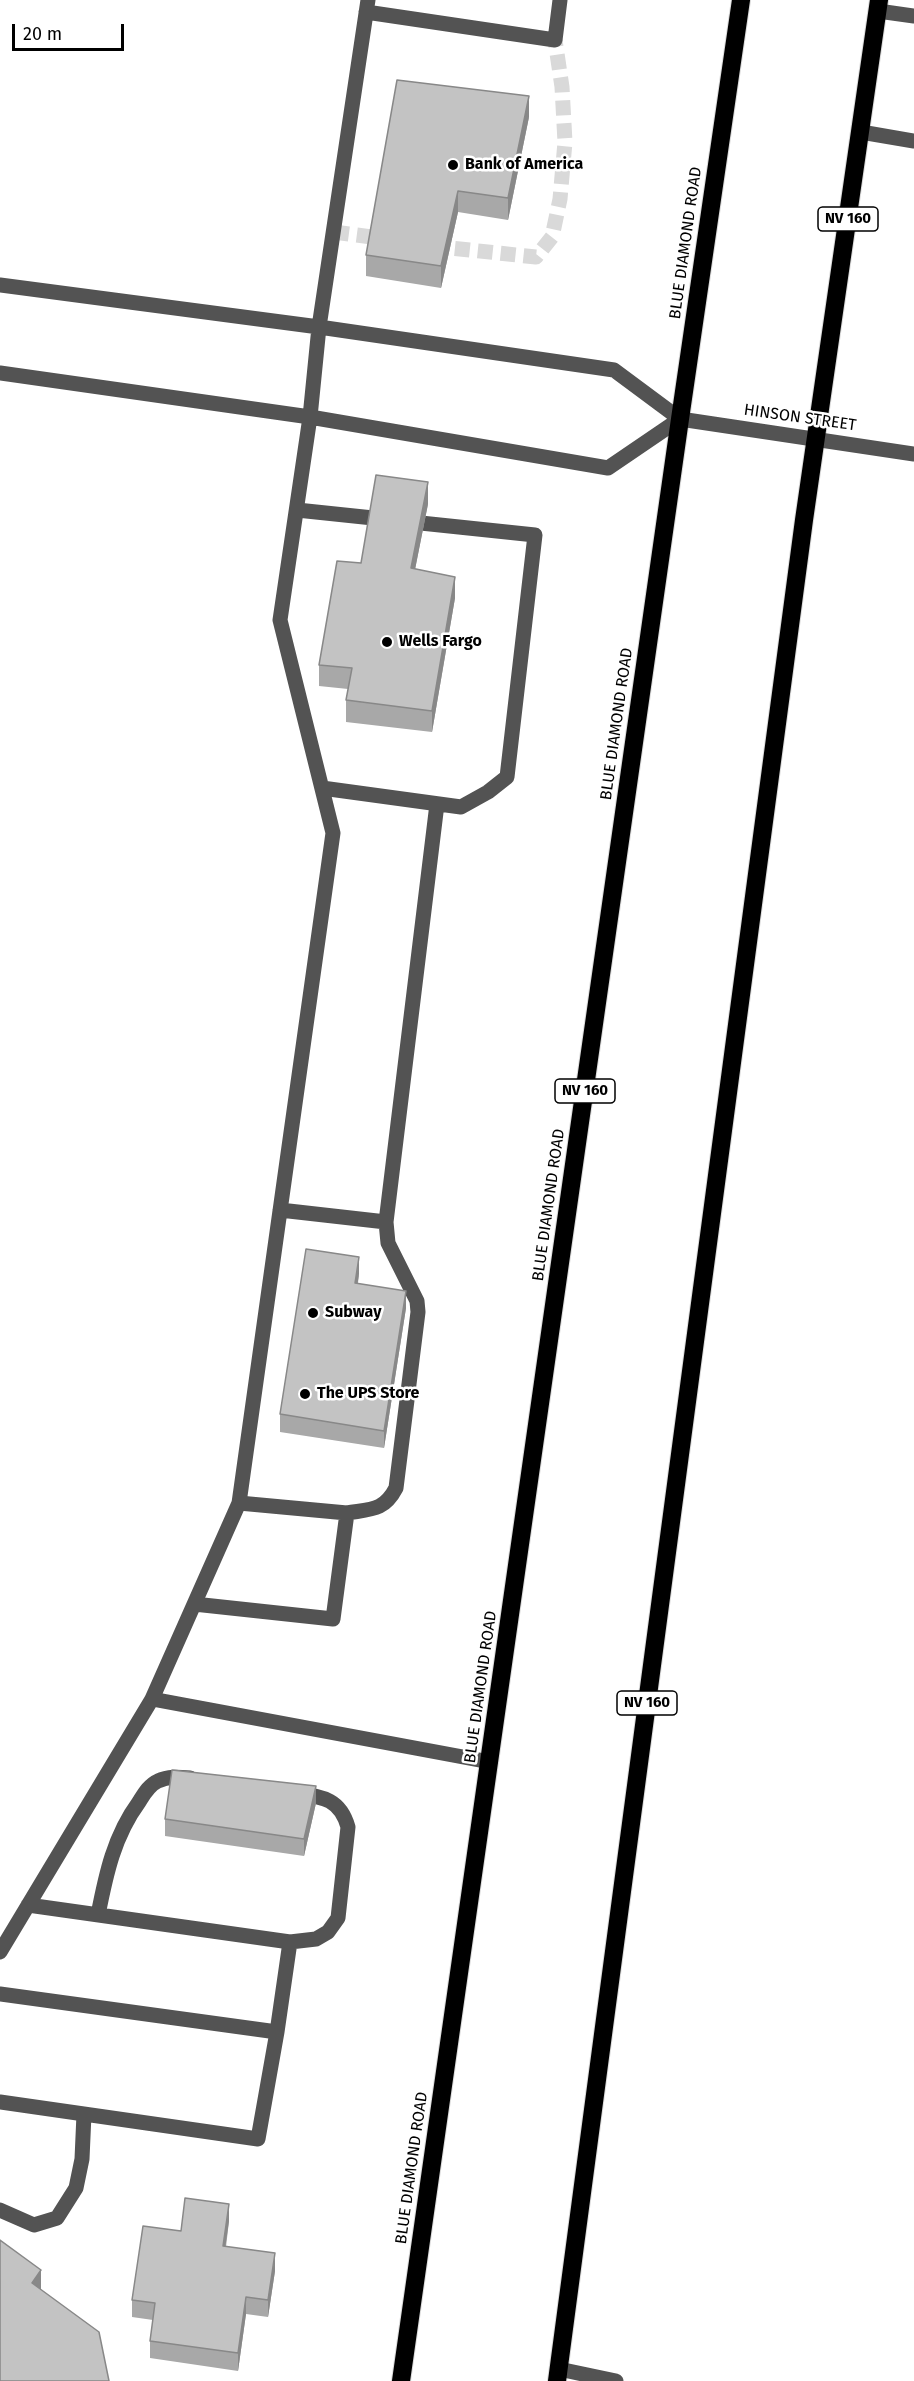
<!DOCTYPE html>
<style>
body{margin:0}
#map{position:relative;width:914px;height:2381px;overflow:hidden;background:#fff;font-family:"Fira Sans",sans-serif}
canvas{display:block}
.scale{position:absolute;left:12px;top:24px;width:112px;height:27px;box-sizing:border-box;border:3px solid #000;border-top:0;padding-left:8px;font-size:18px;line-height:21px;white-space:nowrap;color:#000;-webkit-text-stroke:4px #fff;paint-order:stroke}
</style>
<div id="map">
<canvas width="914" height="2381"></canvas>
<div class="scale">20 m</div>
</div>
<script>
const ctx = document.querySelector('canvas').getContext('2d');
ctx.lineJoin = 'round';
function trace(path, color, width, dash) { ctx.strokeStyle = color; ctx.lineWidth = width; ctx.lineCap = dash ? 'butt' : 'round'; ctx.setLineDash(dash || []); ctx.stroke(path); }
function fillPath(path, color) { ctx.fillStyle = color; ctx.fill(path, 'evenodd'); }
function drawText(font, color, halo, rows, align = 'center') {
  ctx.font = font + ' "Fira Sans",sans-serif'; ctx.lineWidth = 5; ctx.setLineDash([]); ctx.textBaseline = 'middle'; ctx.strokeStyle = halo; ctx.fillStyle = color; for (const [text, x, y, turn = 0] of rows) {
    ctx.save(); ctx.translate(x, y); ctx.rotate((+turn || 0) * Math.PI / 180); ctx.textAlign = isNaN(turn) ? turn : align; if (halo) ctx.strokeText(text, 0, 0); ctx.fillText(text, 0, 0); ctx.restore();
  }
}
trace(new Path2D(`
 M334,232L387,239
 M432,246L536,257L552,237L560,199L565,142L562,87L555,40`), '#d9d9d9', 15, [15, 8]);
const highway = new Path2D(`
 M401,2381L680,419L741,0
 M557,2381L804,520L879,0`);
trace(highway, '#dbdbdb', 20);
trace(new Path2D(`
 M878,11L914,16
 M366,12L555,40L560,0
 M861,132L914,141
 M0,285L319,327L614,370L680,419L914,454
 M0,373L310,417L608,468L680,419
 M297,510L535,535L507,777L488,792L461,807L322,788
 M280,1210L386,1222L437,804
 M347,1513C371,1509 384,1511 396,1488L418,1312L417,1301L388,1243L386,1222
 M194,1604L333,1619L347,1513L239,1503
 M152,1699L490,1762
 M28,1905L290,1942L277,2032
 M98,1915C106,1874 114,1836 139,1802C144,1794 149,1785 158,1781C168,1776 179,1777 190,1778
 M290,1942L316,1939L328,1932L338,1918L348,1827C340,1799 323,1797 297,1793
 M0,1952L152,1699L239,1503L333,833L280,620L310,417L319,327L368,0
 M0,1994L277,2032L258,2139L0,2102
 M0,2210L34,2225L57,2218L76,2188L82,2159L84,2114
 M559,2369L616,2381`), '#535353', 15);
trace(highway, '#000', 18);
fillPath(new Path2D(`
 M529,117L508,220L458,212L441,288L366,276V255Z
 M428,504L415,569L455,598L432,732L346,722V700L348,689L319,686V665L361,563Z
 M359,1274L358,1283L406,1308L384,1448L280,1432V1414Z
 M316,1803L304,1856L165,1836V1819Z
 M229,2221L226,2247L275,2271L268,2317L246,2314L238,2371L150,2358V2341L153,2320L132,2317V2300L181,2231Z`), '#a8a8a8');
fillPath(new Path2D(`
 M529,96V117L508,220V198Z
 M458,191V212L441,288V266Z
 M428,482V504L411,590V568Z
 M455,577V598L432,732V711Z
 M359,1257V1274L355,1300V1283Z
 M406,1291V1308L384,1448V1431Z
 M316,1786V1803L304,1856V1839Z
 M229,2204V2221L223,2263V2246Z
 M275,2253V2271L268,2317V2300Z
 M41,2270V2291L32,2283Z
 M246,2297V2314L238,2371V2353Z`), '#888');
const building = new Path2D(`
 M397,80L529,96L508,198L458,191L441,266L366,255Z
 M376,475L428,482L411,568L455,577L432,711L346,700L352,668L319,665L337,561L361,563Z
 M306,1249L359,1257L355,1283L406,1291L384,1431L280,1414Z
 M172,1770L316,1786L304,1839L165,1819Z
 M185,2198L229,2204L223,2246L275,2253L268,2300L246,2297L238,2353L150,2341L155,2303L132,2300L143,2226L181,2231Z
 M0,2240L41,2270L32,2283L99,2332L109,2381H0Z`);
fillPath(building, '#c3c3c3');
trace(building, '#888', 1.5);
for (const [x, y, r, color] of [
 [453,165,6,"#000"],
 [387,642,6,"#000"],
 [313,1313,6,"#000"],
 [305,1394,6,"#000"]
]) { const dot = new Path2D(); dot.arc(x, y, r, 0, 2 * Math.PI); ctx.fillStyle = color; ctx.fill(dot); trace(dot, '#fff', 2); }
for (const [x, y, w] of [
 [848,219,60],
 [585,1091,60],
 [647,1703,60]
]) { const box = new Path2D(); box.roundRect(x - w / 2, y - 12, w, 24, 4.5); ctx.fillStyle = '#fff'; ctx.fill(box); trace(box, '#000', 1.5); }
drawText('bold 15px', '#000', null, [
 ["NV 160",848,219],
 ["NV 160",585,1091],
 ["NV 160",647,1703]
]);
drawText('bold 16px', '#000', '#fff', [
 ["Bank of America",465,165],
 ["Wells Fargo",399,642],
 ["Subway",325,1313],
 ["The UPS Store",317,1394]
], 'left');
drawText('16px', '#000', '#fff', [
 ["BLUE DIAMOND ROAD",686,243,-82],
 ["HINSON STREET",800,418,8],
 ["BLUE DIAMOND ROAD",617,724,-82],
 ["BLUE DIAMOND ROAD",549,1205,-82],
 ["BLUE DIAMOND ROAD",481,1687,-82],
 ["BLUE DIAMOND ROAD",412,2168,-82]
]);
</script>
